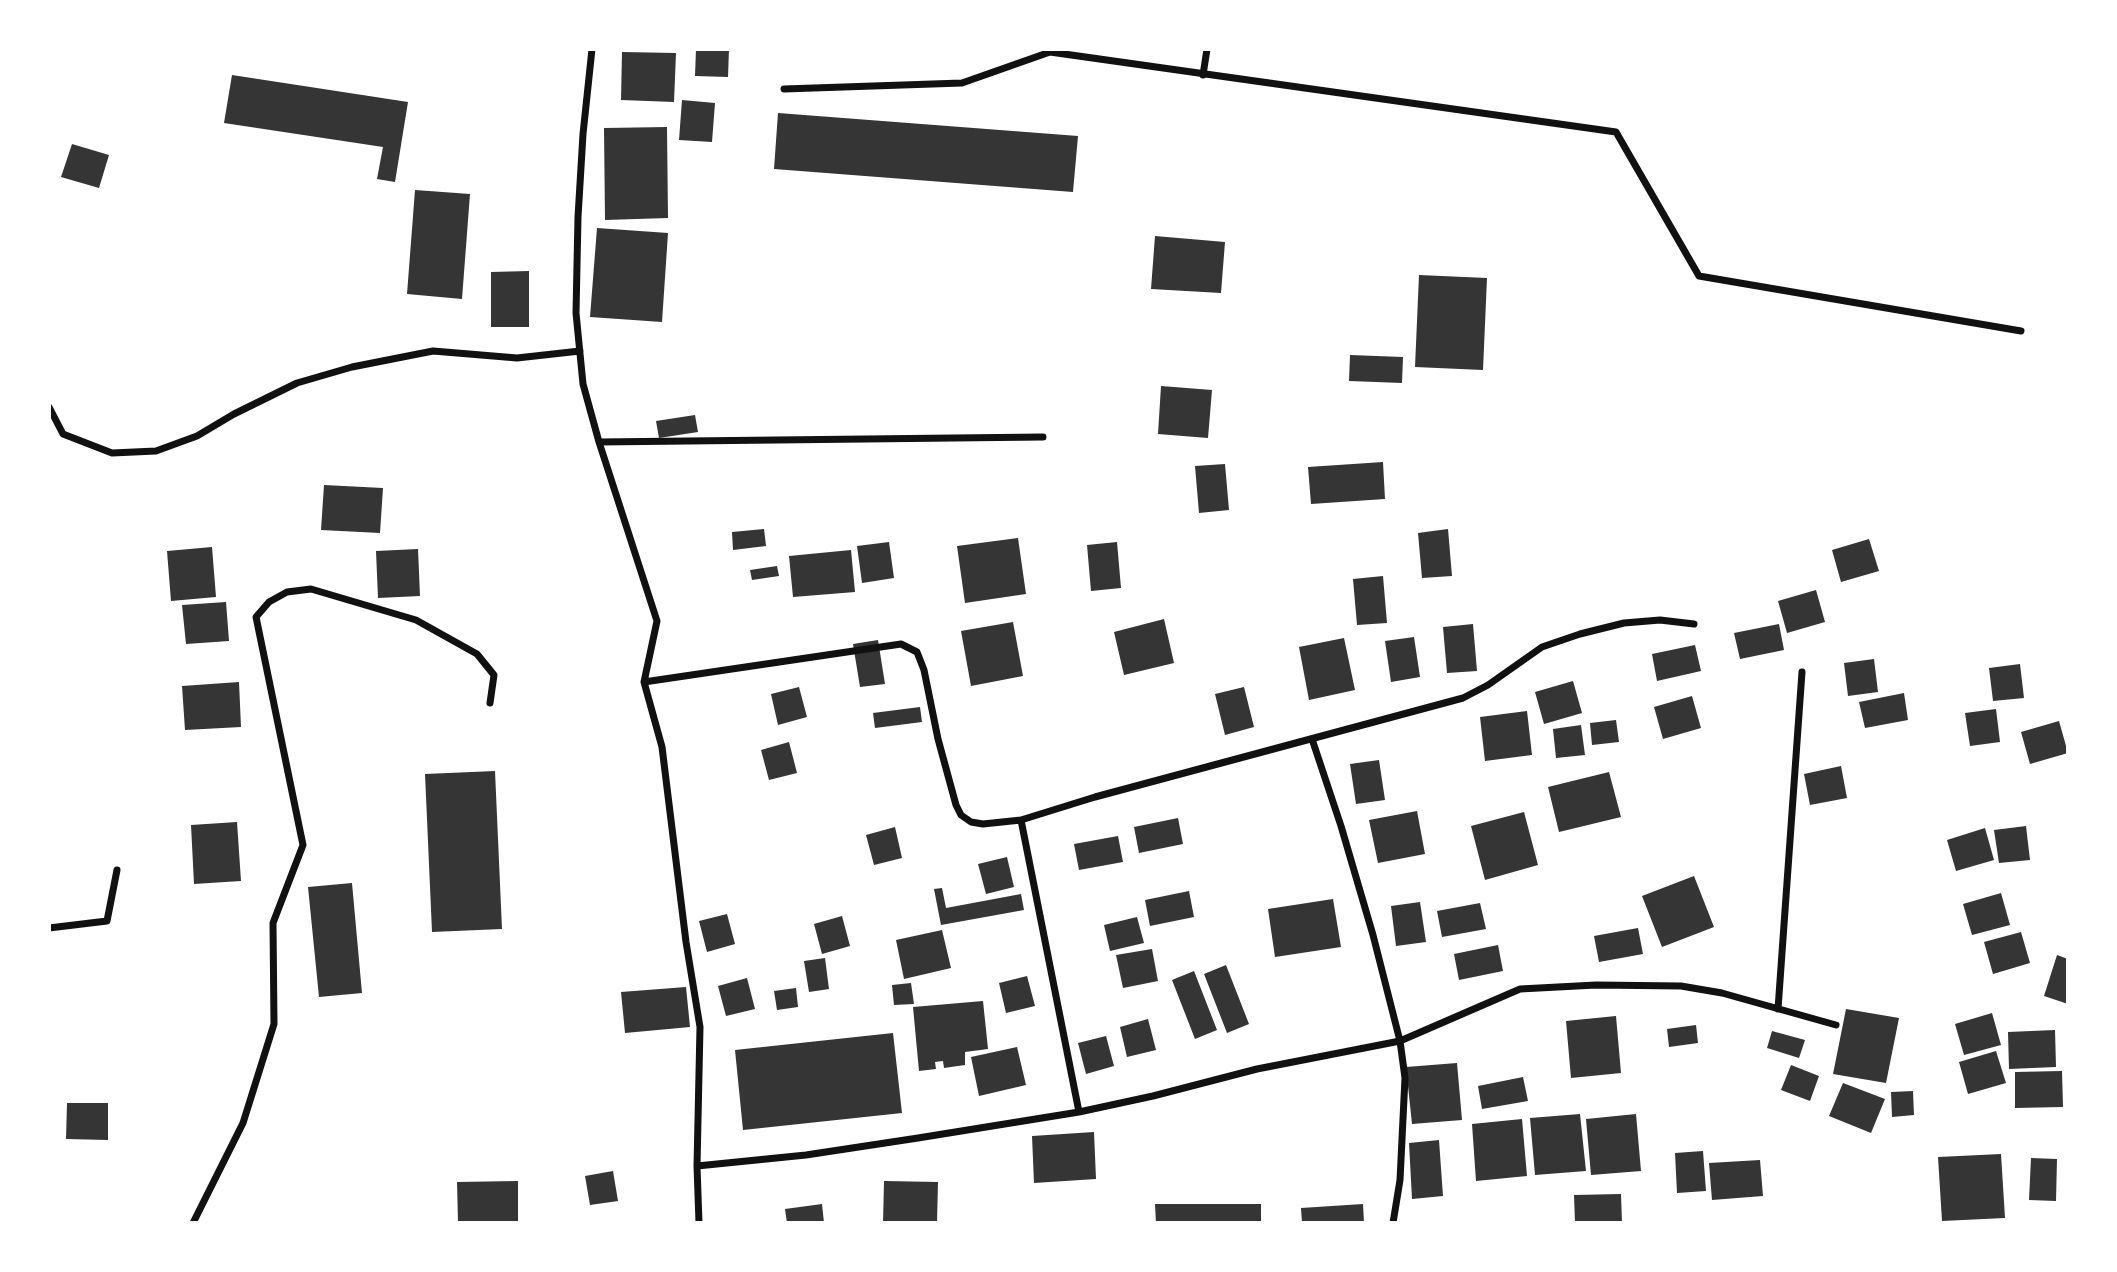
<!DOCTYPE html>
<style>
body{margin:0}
#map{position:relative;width:2117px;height:1272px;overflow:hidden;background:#fff;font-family:"Alegreya Sans",sans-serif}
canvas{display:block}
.frame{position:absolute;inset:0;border:51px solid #fff;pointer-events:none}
</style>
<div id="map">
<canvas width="2117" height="1272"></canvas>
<div class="frame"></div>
</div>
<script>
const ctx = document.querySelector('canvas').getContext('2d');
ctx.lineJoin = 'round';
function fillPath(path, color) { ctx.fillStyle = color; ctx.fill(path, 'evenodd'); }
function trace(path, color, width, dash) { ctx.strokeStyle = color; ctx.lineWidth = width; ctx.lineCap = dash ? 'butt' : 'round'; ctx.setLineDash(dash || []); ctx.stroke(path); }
fillPath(new Path2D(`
 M696,49H729L728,77L695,76Z
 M622,52L676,53L674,102L621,100Z
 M232,75L408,102L395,182L377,179L383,147L224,123Z
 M682,100L715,103L712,142L679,140Z
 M778,113L1078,136L1073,192L774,169Z
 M667,127L668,218L605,220L604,128Z
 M72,144L109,155L99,188L61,177Z
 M415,190L470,194L462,299L407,294Z
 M597,228L668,233L662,322L590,317Z
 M1155,236L1225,242L1221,293L1151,289Z
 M529,271V327H491V272Z
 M1419,275L1487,278L1483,370L1415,367Z
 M1350,355L1403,357L1402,383L1349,381Z
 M1161,386L1212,390L1208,438L1158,434Z
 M695,415L698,432L659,438L656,421Z
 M1383,462L1385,499L1311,504L1308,467Z
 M1225,464L1229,510L1199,513L1195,466Z
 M324,485L383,488L380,533L321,530Z
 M764,529L766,546L733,550L732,532Z
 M1448,529L1452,576L1422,578L1418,533Z
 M1018,538L1026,594L965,603L957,546Z
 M1869,539L1879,571L1841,582L1832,550Z
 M889,542L894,578L862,583L857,546Z
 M1117,542L1121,588L1091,591L1087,545Z
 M212,547L216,597L171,601L167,551Z
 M418,549L420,596L378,598L376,551Z
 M851,550L855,592L793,597L789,556Z
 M777,566L779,576L752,580L750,570Z
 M1383,576L1387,623L1357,625L1353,579Z
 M1816,590L1825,622L1787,633L1778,601Z
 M226,602L229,641L186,644L182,605Z
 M1164,619L1174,663L1124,675L1114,632Z
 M1013,622L1023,676L971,686L961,631Z
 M1473,624L1477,671L1447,673L1443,627Z
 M1779,624L1784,650L1740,659L1734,633Z
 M1414,637L1420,677L1391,682L1385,641Z
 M1344,638L1355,690L1309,700L1299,647Z
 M878,640L885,684L860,687L853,644Z
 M1695,645L1701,671L1657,681L1652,654Z
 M1874,659L1878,692L1848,696L1844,663Z
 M2020,664L2024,698L1993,701L1989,668Z
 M1573,681L1582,713L1544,724L1535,692Z
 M239,682L241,727L185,730L182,686Z
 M799,687L807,717L778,725L771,694Z
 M1244,687L1254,727L1225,735L1215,694Z
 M1904,693L1908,720L1865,728L1859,702Z
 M1692,696L1701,728L1663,739L1654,707Z
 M920,707L922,722L875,728L873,713Z
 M1996,709L2000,742L1970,746L1965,713Z
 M1527,711L1532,755L1485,761L1480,717Z
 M1616,720L1619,742L1592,745L1590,723Z
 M2059,721L2068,753L2030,764L2021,732Z
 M1581,725L1585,755L1556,758L1553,729Z
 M789,742L797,773L769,780L761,750Z
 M1379,760L1385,800L1356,804L1350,764Z
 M1841,766L1847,798L1810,805L1804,774Z
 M495,771L502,929L432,932L425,774Z
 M1609,772L1621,817L1559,832L1548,787Z
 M1417,811L1425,854L1378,863L1369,820Z
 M1524,812L1538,865L1485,880L1471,826Z
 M1178,818L1183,844L1139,853L1134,827Z
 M237,822L241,881L194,884L191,825Z
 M2026,826L2030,860L1999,863L1994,830Z
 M895,827L902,858L874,865L866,835Z
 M1985,828L1994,860L1956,871L1947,840Z
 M1118,836L1123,862L1079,870L1074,844Z
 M1007,857L1014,887L986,894L978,864Z
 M1694,876L1714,927L1662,947L1642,896Z
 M352,883L362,993L319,997L308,887Z
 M942,888L946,908L1021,894L1024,910L941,925L934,889Z
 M1189,891L1194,917L1150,926L1145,900Z
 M2001,893L2010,925L1972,935L1963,904Z
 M1333,899L1341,947L1275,957L1268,909Z
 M1420,902L1426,942L1396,946L1391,906Z
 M1480,903L1486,929L1442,937L1437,911Z
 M727,914L735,944L707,952L699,921Z
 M842,916L850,946L822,954L814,924Z
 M1137,917L1144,943L1110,951L1104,925Z
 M1638,928L1643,954L1599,962L1594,936Z
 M942,930L951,968L904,979L896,940Z
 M2021,932L2030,963L1993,974L1984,942Z
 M1498,945L1503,971L1459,980L1454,954Z
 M1152,949L1158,981L1123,988L1116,955Z
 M2057,955L2068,959V1004L2044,996Z
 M825,958L829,989L809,992L804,961Z
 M1226,965L1249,1024L1227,1033L1204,974Z
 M1194,971L1217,1030L1195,1039L1172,980Z
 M1027,976L1035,1006L1006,1013L999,983Z
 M747,978L755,1009L726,1016L718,986Z
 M911,983L914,1004L894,1005L892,985Z
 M686,987L690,1027L625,1033L621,992Z
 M796,988L798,1007L777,1010L774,991Z
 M983,1001L988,1049L965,1052V1065L944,1068L943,1061L935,1062L936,1069L919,1071L913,1007Z
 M1846,1009L1899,1018L1886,1083L1833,1074Z
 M1992,1013L2001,1045L1964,1055L1955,1024Z
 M1616,1016L1621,1073L1571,1078L1566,1021Z
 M1148,1019L1156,1050L1127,1057L1120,1027Z
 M1696,1025L1698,1043L1669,1047L1667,1029Z
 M2055,1030L2056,1067L2009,1069L2008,1032Z
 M1772,1031L1805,1040L1799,1058L1767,1048Z
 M893,1033L902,1113L743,1130L735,1050Z
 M1106,1036L1114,1066L1086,1074L1078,1043Z
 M1017,1047L1026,1085L979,1096L971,1057Z
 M1996,1051L2006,1083L1968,1094L1959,1062Z
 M1457,1063L1462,1120L1412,1124L1406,1067Z
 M1791,1065L1819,1076L1810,1101L1781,1090Z
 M2062,1071L2063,1107L2015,1108V1072Z
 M1523,1077L1528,1101L1482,1109L1478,1086Z
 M1843,1083L1885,1099L1871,1133L1829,1116Z
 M1913,1091L1914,1115L1892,1117L1891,1092Z
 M67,1103H108V1140L66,1139Z
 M1580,1114L1586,1171L1535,1175L1530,1118Z
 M1636,1114L1641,1171L1591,1175L1586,1119Z
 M1522,1119L1527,1176L1476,1181L1472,1124Z
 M1094,1132L1096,1179L1034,1183L1032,1136Z
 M1439,1140L1443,1196L1412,1199L1409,1143Z
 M1703,1151L1706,1191L1677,1193L1675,1153Z
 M2001,1154L2005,1218L1942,1221L1938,1157Z
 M2031,1158L2057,1159L2056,1201L2029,1200Z
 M1760,1160L1763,1196L1712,1200L1709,1163Z
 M613,1171L618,1201L590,1205L585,1176Z
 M518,1181V1223H458L457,1182Z
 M884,1181L938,1182L937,1223H883Z
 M1621,1194L1622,1223H1575L1574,1195Z
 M822,1204L824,1223H787L785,1209Z
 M1155,1204H1261V1223H1156Z
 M1363,1204L1364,1223H1302L1301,1208Z`), '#353535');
trace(new Path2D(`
 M592,49L583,134L578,217L576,313L583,384L599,442L657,621L644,682L662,747L686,942L700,1027L697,1166L699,1223
 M1203,75L1207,49
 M784,89L962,83L1050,52L1616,132L1699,276L2021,331
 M49,407L63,434L112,453L156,451L197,436L234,414L297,383L352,367L433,351L517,358L580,351
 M599,442L1043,437
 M644,682L901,644L917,652L924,670L938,739L956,805L961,815L971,822L983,824L1021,820L1095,797L1463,698L1488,685L1542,647L1580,634L1624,623L1660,620L1694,624
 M1312,739L1341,826L1373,935L1400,1041L1405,1078L1400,1180L1393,1223
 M1021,820L1079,1112
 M49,928L107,921L117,870
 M1778,1009L1802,672
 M697,1166L806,1155L918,1138L1079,1112L1153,1096L1257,1069L1400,1041L1520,989L1596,985L1681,986L1722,993L1836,1025
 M193,1223L243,1123L274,1024L273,923L303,845L256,617L269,602L287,592L311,589L416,620L477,654L494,675L490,703`), '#111', 7);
</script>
